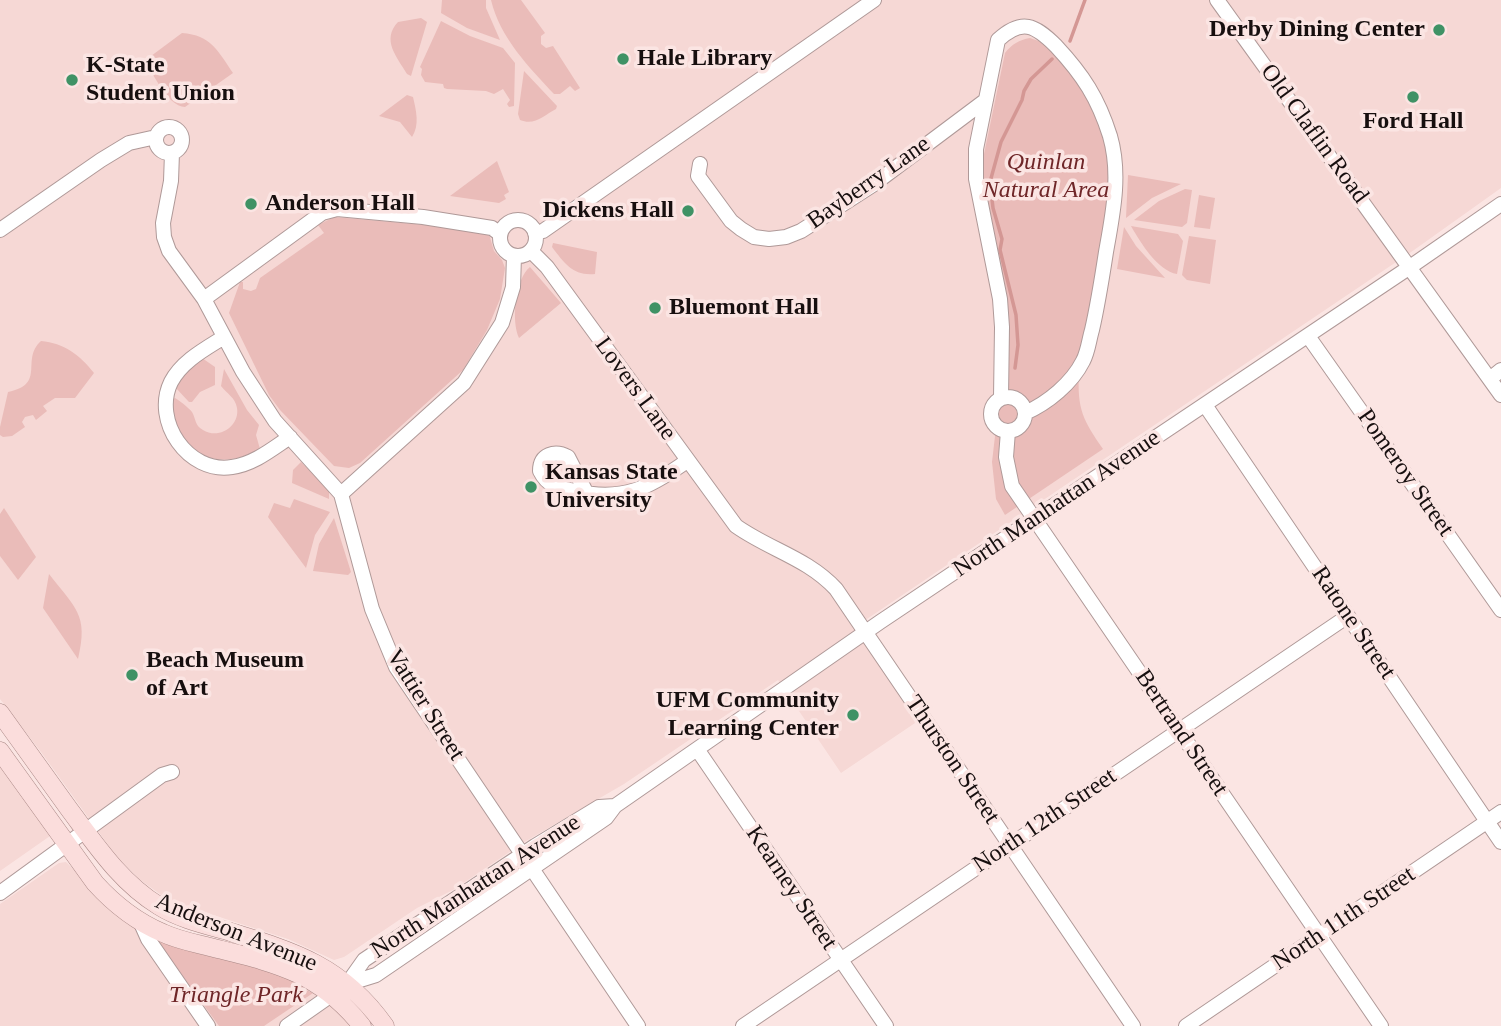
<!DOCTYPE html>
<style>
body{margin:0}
canvas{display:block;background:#fbe5e3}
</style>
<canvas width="1501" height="1026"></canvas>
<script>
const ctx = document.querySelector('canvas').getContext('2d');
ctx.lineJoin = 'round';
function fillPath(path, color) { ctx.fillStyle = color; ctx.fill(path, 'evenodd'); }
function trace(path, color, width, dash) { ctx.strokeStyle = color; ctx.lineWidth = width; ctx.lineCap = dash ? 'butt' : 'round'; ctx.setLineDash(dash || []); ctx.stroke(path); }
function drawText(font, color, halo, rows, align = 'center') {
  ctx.font = font + ' Georgia,serif'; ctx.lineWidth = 7; ctx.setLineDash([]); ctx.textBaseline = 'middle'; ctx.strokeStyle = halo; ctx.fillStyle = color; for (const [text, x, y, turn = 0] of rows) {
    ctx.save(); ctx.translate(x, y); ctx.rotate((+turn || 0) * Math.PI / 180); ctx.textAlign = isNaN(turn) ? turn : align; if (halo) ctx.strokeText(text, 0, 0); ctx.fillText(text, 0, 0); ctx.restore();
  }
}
fillPath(new Path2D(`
 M0,0H1501V188L1414,250L855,627L918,721L841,773L778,680L624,784L526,841L453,890L417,908L344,957L334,960L288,939L179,904L164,897L139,879L116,856L41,752L0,699Z
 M0,763L50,836L0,871Z
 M66,862L131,924L205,956L286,976L313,991L338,1009L352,1026H0V904L59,863Z`), '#f6d8d5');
fillPath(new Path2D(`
 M442,0H486V8L500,40L467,28L441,13Z
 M491,0H521L545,33L541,36V44L546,48L553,46L580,88L575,91L570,86L560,94H554C529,67 500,38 491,0Z
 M421,18L427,22L411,76L407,74C397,57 381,40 398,22Z
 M441,21L470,36L503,48L515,63L514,106L509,107L507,104L510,100L503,89L494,94L486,91L447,89L444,88L443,84L425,82L421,75L422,69L420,67Z
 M182,33C211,35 218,51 233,73L185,107C168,106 156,78 147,65V59Z
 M1030,38L1044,43L1078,79L1102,127L1108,160L1109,201L1079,373C1077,409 1083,420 1103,449L1005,515L996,499L992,462L1007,332L983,182L984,154L1005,53C1012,44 1019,40 1030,38Z
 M524,71L557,106L556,109C544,115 535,126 520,120L518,114Z
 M407,95L413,97C416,110 420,125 412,137L400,122L379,116Z
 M497,161L509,192L504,195L506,199L499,203L450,196Z
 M1128,175L1181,184L1152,198L1126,218Z
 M1185,189L1192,190L1187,223L1182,227L1134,220L1159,201Z
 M1199,195L1215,198L1210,229L1194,227Z
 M334,217L483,230L489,234L494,251L502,260L505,268L500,299L487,330L463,370L360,463L349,468L334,466L280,410L269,395L229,313L240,282H243V289L251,291L256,289L260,278L324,233L318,225Z
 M1131,226L1178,234L1183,241L1177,274C1158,271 1140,242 1131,226Z
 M1124,227L1136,246L1165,278L1117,269Z
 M1189,236L1216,240L1210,284L1187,280L1182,275Z
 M553,243L597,252L595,274C573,276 565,264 552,247Z
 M530,267L561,303L519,338C511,321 515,279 530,267Z
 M41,341C64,343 80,355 94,373L75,398H55L43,406L47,411L36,420L33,415L25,417L22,422L25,427L12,436L3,437L0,435V427L8,392C47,384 20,360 41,341Z
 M202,358L215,367V385L200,392L192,402H189L175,387L184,373Z
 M224,369L247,410L259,425L256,435L260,449C227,468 186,462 174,422C172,415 173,406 172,400L175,398C180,401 188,407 192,412C196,419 195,426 203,430C219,440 240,426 237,408C235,397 227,394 221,386Z
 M301,462L329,490V499L292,483L293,470Z
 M294,499L330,512L315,535L306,568L268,517L274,503L290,508Z
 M4,508L36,557L18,580L0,556V514Z
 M334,518L351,572L348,575L313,571L319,544Z
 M49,574C75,608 89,614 78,659L43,608Z
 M154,937L193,951L267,969L304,986V989L313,993L264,1026H219Z`), '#eabcb9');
trace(new Path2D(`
 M1070,41L1085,0
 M1015,368L1018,345L1016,315L1000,250L1002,239L993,208L990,182L1001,142L1022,100L1024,91L1031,79L1052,59`), '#d49794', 3.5);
const minor = new Path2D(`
 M1217,0L1501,395
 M156 140a13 13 0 1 1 26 0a13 13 0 1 1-26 0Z
 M172,153L171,181L163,223L164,237L169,251L204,299L243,372L275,421L341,494L372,609L396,667L638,1026
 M700,164L698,176L731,221L741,229L754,237L769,239L786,237L801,231L874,184L986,100
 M500 238a18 18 0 1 1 36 0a18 18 0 1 1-36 0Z
 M0,230L101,160L129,143L156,137
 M535,233L543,231L874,0
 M531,251L547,267L736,526C770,550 807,558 836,589L1133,1026
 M204,299L322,213L337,209L423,217L492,228L500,234
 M1308,336L1501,610
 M224,337C205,349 182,361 171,382C152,421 188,474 232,467C254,464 272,449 290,437
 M1490,379L1501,370
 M991 414a17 17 0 1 1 34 0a17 17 0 1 1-34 0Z
 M1001,397L1002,327L1000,299L976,179V149L998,40C1022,18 1035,25 1056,46C1083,75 1098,98 1110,136C1121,174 1113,213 1106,252C1102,278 1098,304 1092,330C1089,340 1088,352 1083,361C1072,383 1048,403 1025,413
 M1205,405L1501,842
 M1008,431L1006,457L1012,486L1381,1026
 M341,494L464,383L502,323L513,287L514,256
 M587,494L568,457C555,450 540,454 540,471C548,487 559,488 575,491C623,502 649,488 687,461
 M697,749L886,1026
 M0,893L162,775L172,772
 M140,921L148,939L208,1026
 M347,984L376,975L606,818L615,806L880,622L1410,267L1501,204
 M287,1026L347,984L364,960L535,846L599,807L615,806
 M743,1026L1348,616
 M1186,1026L1501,812`);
const major = new Path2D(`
 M0,713C23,745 46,777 69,809C96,845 120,882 159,906C178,918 202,924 224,930C293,951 342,965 385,1026
 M0,751L95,883C114,904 137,922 163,933C178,940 194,943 210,947C274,963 318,971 362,1026`);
trace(minor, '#af9998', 16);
trace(major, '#a98785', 19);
trace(minor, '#fff', 14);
trace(major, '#fbdddc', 18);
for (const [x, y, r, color] of [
 [1439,30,7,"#3f9265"],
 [623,59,7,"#3f9265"],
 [72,80,7,"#3f9265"],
 [1413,97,7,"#3f9265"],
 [251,204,7,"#3f9265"],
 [688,211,7,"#3f9265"],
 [655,308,7,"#3f9265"],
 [531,487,7,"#3f9265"],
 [132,675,7,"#3f9265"],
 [853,715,7,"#3f9265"]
]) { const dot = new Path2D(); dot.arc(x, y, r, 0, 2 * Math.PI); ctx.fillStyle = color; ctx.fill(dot); trace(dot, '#fbe5e3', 2.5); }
drawText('bold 24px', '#170f0f', '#fbe5e3', [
 ["Derby Dining Center",1425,30,"right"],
 ["Hale Library",637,59],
 ["K-State",86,66],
 ["Student Union",86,94],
 ["Ford Hall",1413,122,"center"],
 ["Anderson Hall",265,204],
 ["Dickens Hall",674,211,"right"],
 ["Bluemont Hall",669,308],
 ["Kansas State",545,473],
 ["University",545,501],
 ["Beach Museum",146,661],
 ["of Art",146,689],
 ["UFM Community",839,701,"right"],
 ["Learning Center",839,729,"right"]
], 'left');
drawText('24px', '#170f0f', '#fbe5e3', [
 ["Old Claflin Road",1314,134,54],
 ["Bayberry Lane",869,183,-35],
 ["Lovers Lane",635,389,54],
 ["Pomeroy Street",1405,473,55],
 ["North Manhattan Avenue",1057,504,-34],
 ["Ratone Street",1353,623,56],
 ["Vattier Street",425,705,58],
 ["Bertrand Street",1181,733,56],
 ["Thurston Street",952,760,56],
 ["North 12th Street",1045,821,-34],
 ["North Manhattan Avenue",476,887,-33],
 ["Kearney Street",791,888,56],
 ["North 11th Street",1344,919,-34],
 ["Anderson Avenue",236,933,22]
]);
drawText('italic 24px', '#6f2628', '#fbe5e3', [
 ["Quinlan",1046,163],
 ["Natural Area",1046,191],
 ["Triangle Park",236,996]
]);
</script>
